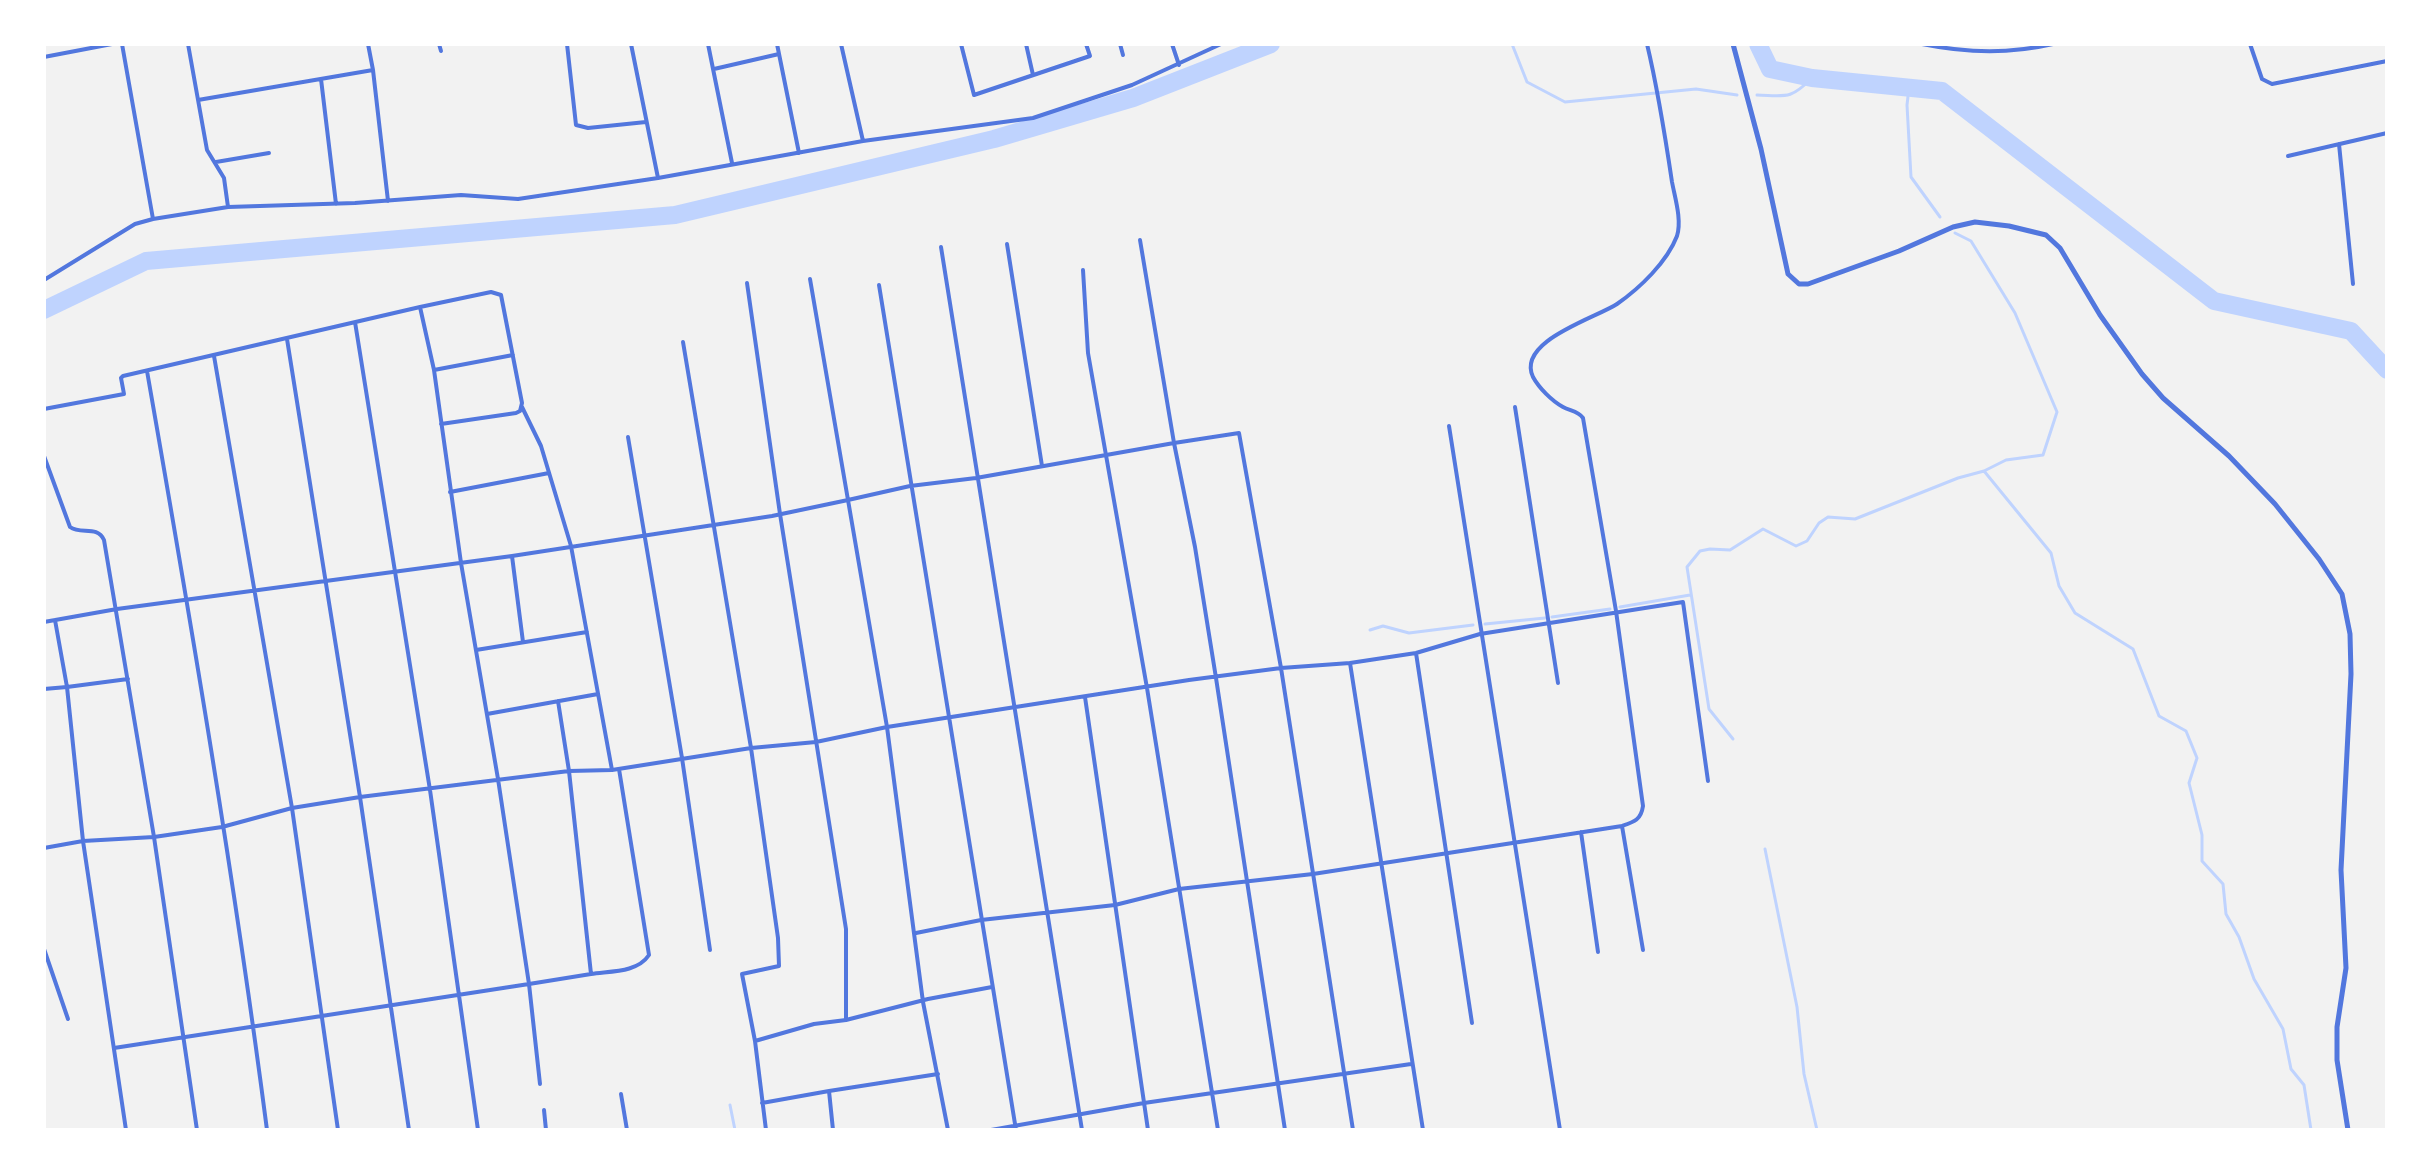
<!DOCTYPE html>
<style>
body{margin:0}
#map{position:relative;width:2431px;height:1174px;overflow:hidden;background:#f2f2f2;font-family:"Roboto Condensed",sans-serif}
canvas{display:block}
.frame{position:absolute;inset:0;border:46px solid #fff;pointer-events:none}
</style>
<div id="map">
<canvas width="2431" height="1174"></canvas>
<div class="frame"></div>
</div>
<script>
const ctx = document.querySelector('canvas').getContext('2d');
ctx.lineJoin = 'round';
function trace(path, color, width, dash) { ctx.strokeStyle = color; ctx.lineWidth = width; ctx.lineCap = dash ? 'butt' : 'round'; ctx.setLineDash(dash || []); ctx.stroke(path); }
trace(new Path2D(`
 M1512,44L1527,82L1565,102L1696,89L1737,95
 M1909,88L1907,105L1911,177L1940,217
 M1757,95C1786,96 1790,100 1812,78
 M1984,471L2051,553L2059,586L2075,613L2133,649L2159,716L2186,731L2197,758L2189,783L2202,835V861L2223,884L2226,914L2239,937L2254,979L2283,1029L2291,1069L2304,1085L2311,1130
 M1620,607L1690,595
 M1552,617L1610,609
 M1485,624L1545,618
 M1370,630L1383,626L1409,633L1473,625
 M1733,739L1709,709L1687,567L1700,551L1710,549L1730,550L1763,529L1796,546L1807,541L1819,523L1828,517L1855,519L1958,478L1984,471L2006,460L2043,455L2057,412L2015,313L1971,241L1955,233
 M1765,849L1797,1007L1804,1074L1817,1130
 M730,1105L735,1130`), '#bfd3fe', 3);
trace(new Path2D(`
 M1758,44L1770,69L1812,78L1942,91L2214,301L2351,331L2387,370
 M44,310L146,261L675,215L994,139L1133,98L1271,44`), '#bfd3fe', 18);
trace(new Path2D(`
 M122,44L153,219
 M188,44L207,150L224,178L228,207
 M439,44L441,51
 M567,44L576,125L588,128L646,122
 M631,44L658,178
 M708,44L732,163
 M777,44L799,153
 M841,44L863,141
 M961,44L974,95L1090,56L1086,44
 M1026,44L1033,75
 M1120,44L1123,55
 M1172,44L1179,65
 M1922,44C1966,53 2010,54 2053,44
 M2250,44L2262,79L2272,84L2387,61
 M44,57L112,44
 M714,69L779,54
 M373,70L388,201
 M321,79L336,204
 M198,100L373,70L368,44
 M2339,144L2353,284
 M2288,156L2387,133
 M216,162L269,153
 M1140,240L1174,443L1239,433L1281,668L1353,1130
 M1007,244L1042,466
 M941,247L1082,1130
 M1083,270L1088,353L1147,688L1218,1130
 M810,279L848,500L910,486L976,478L1174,443L1195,547L1216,678L1285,1130
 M44,280L135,224L153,219L228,207L355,203L461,195L518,199L658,178L863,141L1033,118L1132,85L1221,44
 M747,283L780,514L846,929V1020
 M879,285L1016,1130
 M420,307L491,292L501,295L522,403L520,411L516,413L441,424
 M355,322L430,790L478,1130
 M287,339L360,797L409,1130
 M683,342L751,748L778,938L779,966L742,974L755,1041L766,1130
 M214,356L292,808L338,1130
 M434,370L513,355
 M147,371C191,623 234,876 267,1130
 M522,407L541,446L571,546L612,770
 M1515,407L1558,683
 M44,409L124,394L121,378L123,376L420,307L434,370L461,563L498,779L529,984L114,1048
 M1449,426L1560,1130
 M628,437L682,758L710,950
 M44,456L70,527C81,535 97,525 104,540L154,837L197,1130
 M450,492L549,473
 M512,556L523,642
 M44,622L117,609L512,556L772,516L848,500L887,727L923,1002L948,1130
 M476,650L587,632
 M1416,653L1472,1023
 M1350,663L1423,1130
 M44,689L67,687L55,620
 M1085,697L1148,1130
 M487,714L598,694
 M1622,826L1643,950
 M1581,832L1598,952
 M44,848L83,841L154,837L222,827L292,808L360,797L569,771L612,770L751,748L816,742L887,727L1189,680L1281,668L1350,663L1416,653L1480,634L1683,602L1708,781
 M916,933L981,920L1115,905L1179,889L1313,874L1622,826C1634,822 1641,820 1643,806L1616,611L1583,418C1578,411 1570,411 1563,407C1552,401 1539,388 1533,377C1516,341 1596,318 1617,304C1640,288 1667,262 1677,236C1682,220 1675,198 1672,182C1665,135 1658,90 1647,44
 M44,949L68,1019
 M591,974C610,971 637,973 649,955L619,769
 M755,1041L814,1024L846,1020L928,999L992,987
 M540,1084L529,984L591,974L569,771L558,701
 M829,1091L938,1074
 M621,1094L627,1130
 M762,1103L829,1091L833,1130
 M544,1110L546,1130
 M126,1130L83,841L67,687L128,679
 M991,1130L1144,1103L1411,1064`), '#5277de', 4);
trace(new Path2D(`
 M1733,44L1761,149L1788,274L1799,284H1808L1899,251L1953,227L1975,222L2009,226L2046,235L2060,248L2100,315L2142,374L2163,398L2229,456L2275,504L2319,559L2342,594L2350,634L2351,674L2341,870L2346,968L2337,1027V1060L2348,1130`), '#5277de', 5);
</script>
